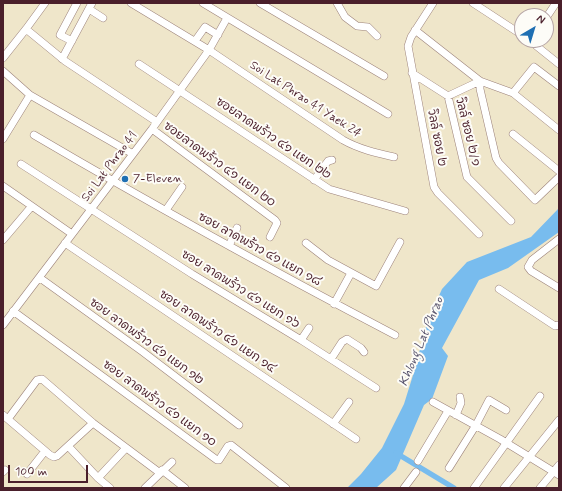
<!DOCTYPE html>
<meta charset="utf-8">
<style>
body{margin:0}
#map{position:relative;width:562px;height:491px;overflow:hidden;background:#efe6ca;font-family:Mynerve,sans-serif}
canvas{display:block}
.frame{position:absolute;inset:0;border:4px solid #4a1f2b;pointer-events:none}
.north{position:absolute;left:514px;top:8px;width:40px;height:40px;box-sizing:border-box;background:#fdfcf7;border:1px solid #b5a4a5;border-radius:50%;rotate:38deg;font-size:11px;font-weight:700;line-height:16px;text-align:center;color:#4a1f2b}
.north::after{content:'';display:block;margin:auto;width:14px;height:18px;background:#1f6fb2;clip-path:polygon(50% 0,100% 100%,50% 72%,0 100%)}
.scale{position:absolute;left:8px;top:465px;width:80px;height:18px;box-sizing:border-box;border:2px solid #4a1f2b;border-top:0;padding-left:5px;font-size:12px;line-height:14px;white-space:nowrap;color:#4a1f2b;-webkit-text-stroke:3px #fdfcf7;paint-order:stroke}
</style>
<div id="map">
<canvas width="562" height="491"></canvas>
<div class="frame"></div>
<div class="north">N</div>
<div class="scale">100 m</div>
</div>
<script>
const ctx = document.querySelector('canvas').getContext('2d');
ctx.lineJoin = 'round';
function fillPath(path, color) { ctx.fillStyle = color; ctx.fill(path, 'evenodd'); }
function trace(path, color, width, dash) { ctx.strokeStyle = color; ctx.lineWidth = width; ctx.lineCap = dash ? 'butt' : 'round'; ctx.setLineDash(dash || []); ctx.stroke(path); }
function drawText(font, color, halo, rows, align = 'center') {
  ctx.font = font + ' Mynerve,"Playpen Sans Thai",sans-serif'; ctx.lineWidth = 4; ctx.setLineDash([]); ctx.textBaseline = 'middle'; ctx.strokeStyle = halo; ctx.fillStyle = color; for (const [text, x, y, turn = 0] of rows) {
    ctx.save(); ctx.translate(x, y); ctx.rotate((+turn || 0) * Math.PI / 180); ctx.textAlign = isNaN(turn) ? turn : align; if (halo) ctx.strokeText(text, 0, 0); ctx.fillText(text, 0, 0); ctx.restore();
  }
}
fillPath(new Path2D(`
 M559,208V232L508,268L479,280L442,348L448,356L432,399L424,405L396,470L376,488H347L361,474L382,448L404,404L414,372L427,323L442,289L467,262L531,237Z`), '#78bcee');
trace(new Path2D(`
 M396,453L454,488`), '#78bcee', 5.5);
const minor = new Path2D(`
 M131,3L209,50L343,140C359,149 376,153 394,157
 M203,3L388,114
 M260,3L384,76
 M337,3L345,17L357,26L368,27L377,36
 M433,3L411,37L408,46L434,187L438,193L479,234
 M473,3L522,35
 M89,9L103,18
 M546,18L556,3
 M26,29L65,61L157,122
 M415,30L480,81L513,93L559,130
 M529,40L559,64
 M72,41L60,35L77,3
 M195,41L205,27L218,35
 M3,58L26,29L45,3
 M62,59L92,3
 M139,64L329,189L405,211
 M3,71L30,95L133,154
 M412,73L448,96L467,177L511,221
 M513,93L534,67L559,86
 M448,96L480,81V89L496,158L499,163L535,200L559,177
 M152,129L275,220L277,223L270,237
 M513,134L559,171
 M34,135C153,205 273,271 395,335
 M3,139L30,95
 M21,164L192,274L301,340L376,388
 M314,180L328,161L332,160
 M3,186L72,234
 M166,210L182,187
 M559,239L532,260L528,267L531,271L559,288
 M3,240L31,207
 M65,243L356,439
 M306,243L328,260L376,286L400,242
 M229,246L237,228
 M40,278L143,352L239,425
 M499,289L555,326L559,325
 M334,304L351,273
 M13,311L217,460H219L228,446L231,445L286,488
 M3,325L152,129L209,50L227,18
 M301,340L309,328
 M331,359L342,342L347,339L361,348L364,352
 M433,402L500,439L559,475
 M3,415L50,455L54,457L57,456L93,423
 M456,415L461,403L460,397
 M8,419L37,380L42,379L93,423L160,473
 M333,424L349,402
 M68,446L98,478L110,488
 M418,461L448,411
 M449,468L476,425L489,400L506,410
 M162,470L185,488
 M3,472L5,470
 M27,474L45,451
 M98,478L126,448
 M145,488L172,462
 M404,488L416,472
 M474,488L540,396
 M504,488L559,420
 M540,488L559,465`);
trace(minor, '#9c827a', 8);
trace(minor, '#fff', 7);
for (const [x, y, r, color] of [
 [125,179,4,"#1f6fb2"]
]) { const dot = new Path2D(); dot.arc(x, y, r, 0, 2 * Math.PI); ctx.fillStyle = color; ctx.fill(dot); trace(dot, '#fdfcf7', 1.5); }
drawText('12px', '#4a1f2b', '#fdfcf7', [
 ["Soi Lat Phrao 41 Yaek 24",305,100,33],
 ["วิลล์ ซอย ๒/๑",467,132,76],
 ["วิลล์ ซอย ๒",436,138,79],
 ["ซอยลาดพร้าว ๔๑ แยก ๒๒",273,139,34],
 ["ซอยลาดพร้าว ๔๑ แยก ๒๐",219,165,36],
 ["Soi Lat Phrao 41",110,167,-53],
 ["ซอย ลาดพร้าว ๔๑ แยก ๑๘",259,250,29],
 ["ซอย ลาดพร้าว ๔๑ แยก ๑๖",240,290,32],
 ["ซอย ลาดพร้าว ๔๑ แยก ๑๔",217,332,34],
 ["ซอย ลาดพร้าว ๔๑ แยก ๑๒",146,342,36],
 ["ซอย ลาดพร้าว ๔๑ แยก ๑๐",159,404,36]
]);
drawText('12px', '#4a1f2b', '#fdfcf7', [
 ["7-Eleven",133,179]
], 'left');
drawText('italic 13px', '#5a566f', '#fdfcf7', [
 ["Khlong Lat Phrao",422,342,-67]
]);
</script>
